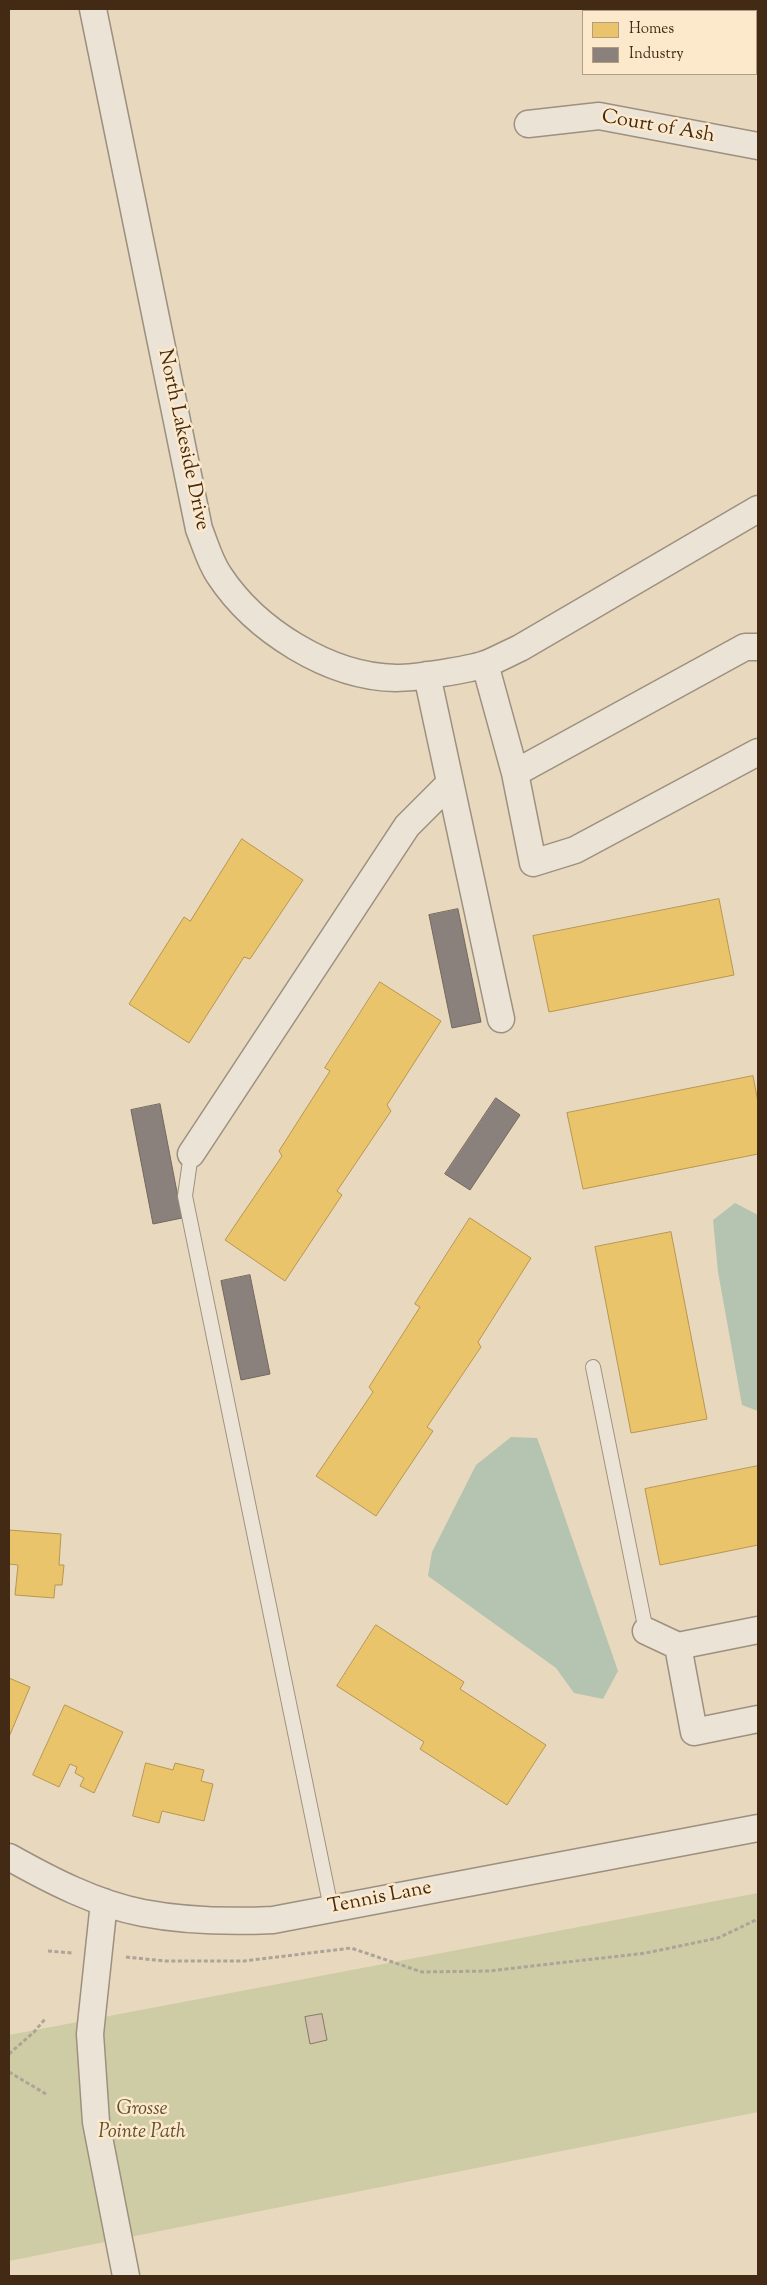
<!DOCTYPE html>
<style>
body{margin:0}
#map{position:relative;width:767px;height:2285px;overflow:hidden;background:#e8d8be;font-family:"Sorts Mill Goudy",serif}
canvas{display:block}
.frame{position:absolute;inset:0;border:10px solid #422a15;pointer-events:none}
.legend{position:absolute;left:582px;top:10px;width:175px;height:65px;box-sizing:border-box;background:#fce8ca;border:1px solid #b29c82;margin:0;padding:6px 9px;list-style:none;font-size:15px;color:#422a15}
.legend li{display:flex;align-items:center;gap:10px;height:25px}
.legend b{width:25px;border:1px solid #b29c82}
</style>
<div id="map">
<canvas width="767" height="2285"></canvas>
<div class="frame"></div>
<ul class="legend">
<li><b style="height:14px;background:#e9c46a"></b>Homes</li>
<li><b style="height:14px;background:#8a817c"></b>Industry</li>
</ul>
</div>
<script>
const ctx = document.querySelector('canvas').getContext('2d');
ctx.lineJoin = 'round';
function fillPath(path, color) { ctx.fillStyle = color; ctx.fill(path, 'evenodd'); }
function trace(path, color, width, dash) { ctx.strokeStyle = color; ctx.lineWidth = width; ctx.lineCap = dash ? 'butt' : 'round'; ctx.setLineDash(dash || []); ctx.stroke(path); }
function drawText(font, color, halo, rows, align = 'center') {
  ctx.font = font + ' "Sorts Mill Goudy",serif'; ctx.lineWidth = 5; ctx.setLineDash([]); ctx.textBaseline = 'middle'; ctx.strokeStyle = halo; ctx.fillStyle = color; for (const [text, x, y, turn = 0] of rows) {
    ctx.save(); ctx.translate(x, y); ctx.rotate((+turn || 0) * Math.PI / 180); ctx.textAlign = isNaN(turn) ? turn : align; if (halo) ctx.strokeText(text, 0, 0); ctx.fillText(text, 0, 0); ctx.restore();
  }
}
fillPath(new Path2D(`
 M758,1893V2112L9,2261V2035Z`), '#cecca4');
fillPath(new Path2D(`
 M735,1203L758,1215V1411L742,1405L718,1272L713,1220Z
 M511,1437L537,1438L543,1454L618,1671L603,1699L574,1693L556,1668L428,1576L432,1552L476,1465Z`), '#b4c4b0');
const homes = new Path2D(`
 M242,839L303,880L250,959L244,957L189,1043L129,1004L184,917L190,921Z
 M719,899L734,975L549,1012L533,936Z
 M380,982L441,1021L387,1105L391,1111L337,1191L342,1195L285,1281L225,1240L282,1156L279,1151L330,1071L325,1068Z
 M753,1076L758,1102V1154L583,1189L567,1113Z
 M470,1218L531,1258L478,1342L481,1347L427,1427L433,1431L376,1516L316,1476L373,1392L369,1387L420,1307L415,1304Z
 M671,1232L707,1419L631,1433L595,1247Z
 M758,1466V1545L660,1565L645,1489Z
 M9,1530L61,1534L59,1565H64L62,1585H55L54,1598L15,1595L18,1565L9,1564Z
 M376,1625L464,1682L460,1689L546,1745L507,1805L420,1749L424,1742L337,1686Z
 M9,1678L30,1687L9,1737Z
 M65,1705L123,1732L94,1793L80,1786L84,1778L75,1773L77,1767L70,1764L59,1787L33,1775Z
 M146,1763L173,1770L175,1763L204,1770L201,1781L213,1784L204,1821L162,1811L159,1823L133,1816Z`);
fillPath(homes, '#e9c46a');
trace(homes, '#b79650', 1);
const industry = new Path2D(`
 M458,909L481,1022L452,1028L429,915Z
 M496,1098L520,1115L470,1190L445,1174Z
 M160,1104L182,1218L153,1224L131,1110Z
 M250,1275L270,1374L241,1380L221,1281Z`);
fillPath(industry, '#8a817c');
trace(industry, '#74675d', 1);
const building = new Path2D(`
 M322,2014L327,2040L310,2044L305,2017Z`);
fillPath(building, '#d1beac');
trace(building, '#847969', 1);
const lane = new Path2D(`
 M191,1154L185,1196L331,1908
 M593,1367L646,1631`);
const street = new Path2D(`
 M93,9L199,529C205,544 210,562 219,575C255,630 329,677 396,678C416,678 467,670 486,664C498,659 509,653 520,648L758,509
 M528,124L599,116L758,146
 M758,647H745L515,773L533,863L575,850L758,752
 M485,664L515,773
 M427,675L501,1019
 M191,1154L407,826L450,783
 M758,1630L678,1646L694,1732L758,1719
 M646,1631L678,1646
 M9,1857C50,1880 96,1904 143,1913C185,1921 230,1922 273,1920L758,1828
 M104,1902L90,2034L96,2122L126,2276`);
trace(lane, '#9d907f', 16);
trace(street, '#9d907f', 29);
trace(new Path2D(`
 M48,1951L72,1953
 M126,1957L165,1961H244L351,1948L422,1972L489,1971L646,1953L718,1938L758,1919
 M9,2054L34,2032L45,2019
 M9,2072L46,2094`), '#aca499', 3, [4, 2.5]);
trace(lane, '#ebe3d6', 14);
trace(street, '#ebe3d6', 26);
drawText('20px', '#422a15', '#fce8ca', [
 ["Court of Ash",658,128,10],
 ["North Lakeside Drive",182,440,78],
 ["Tennis Lane",380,1899,-11]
]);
drawText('italic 20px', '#605033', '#fce8ca', [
 ["Grosse",142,2111],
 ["Pointe Path",142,2134]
]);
</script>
